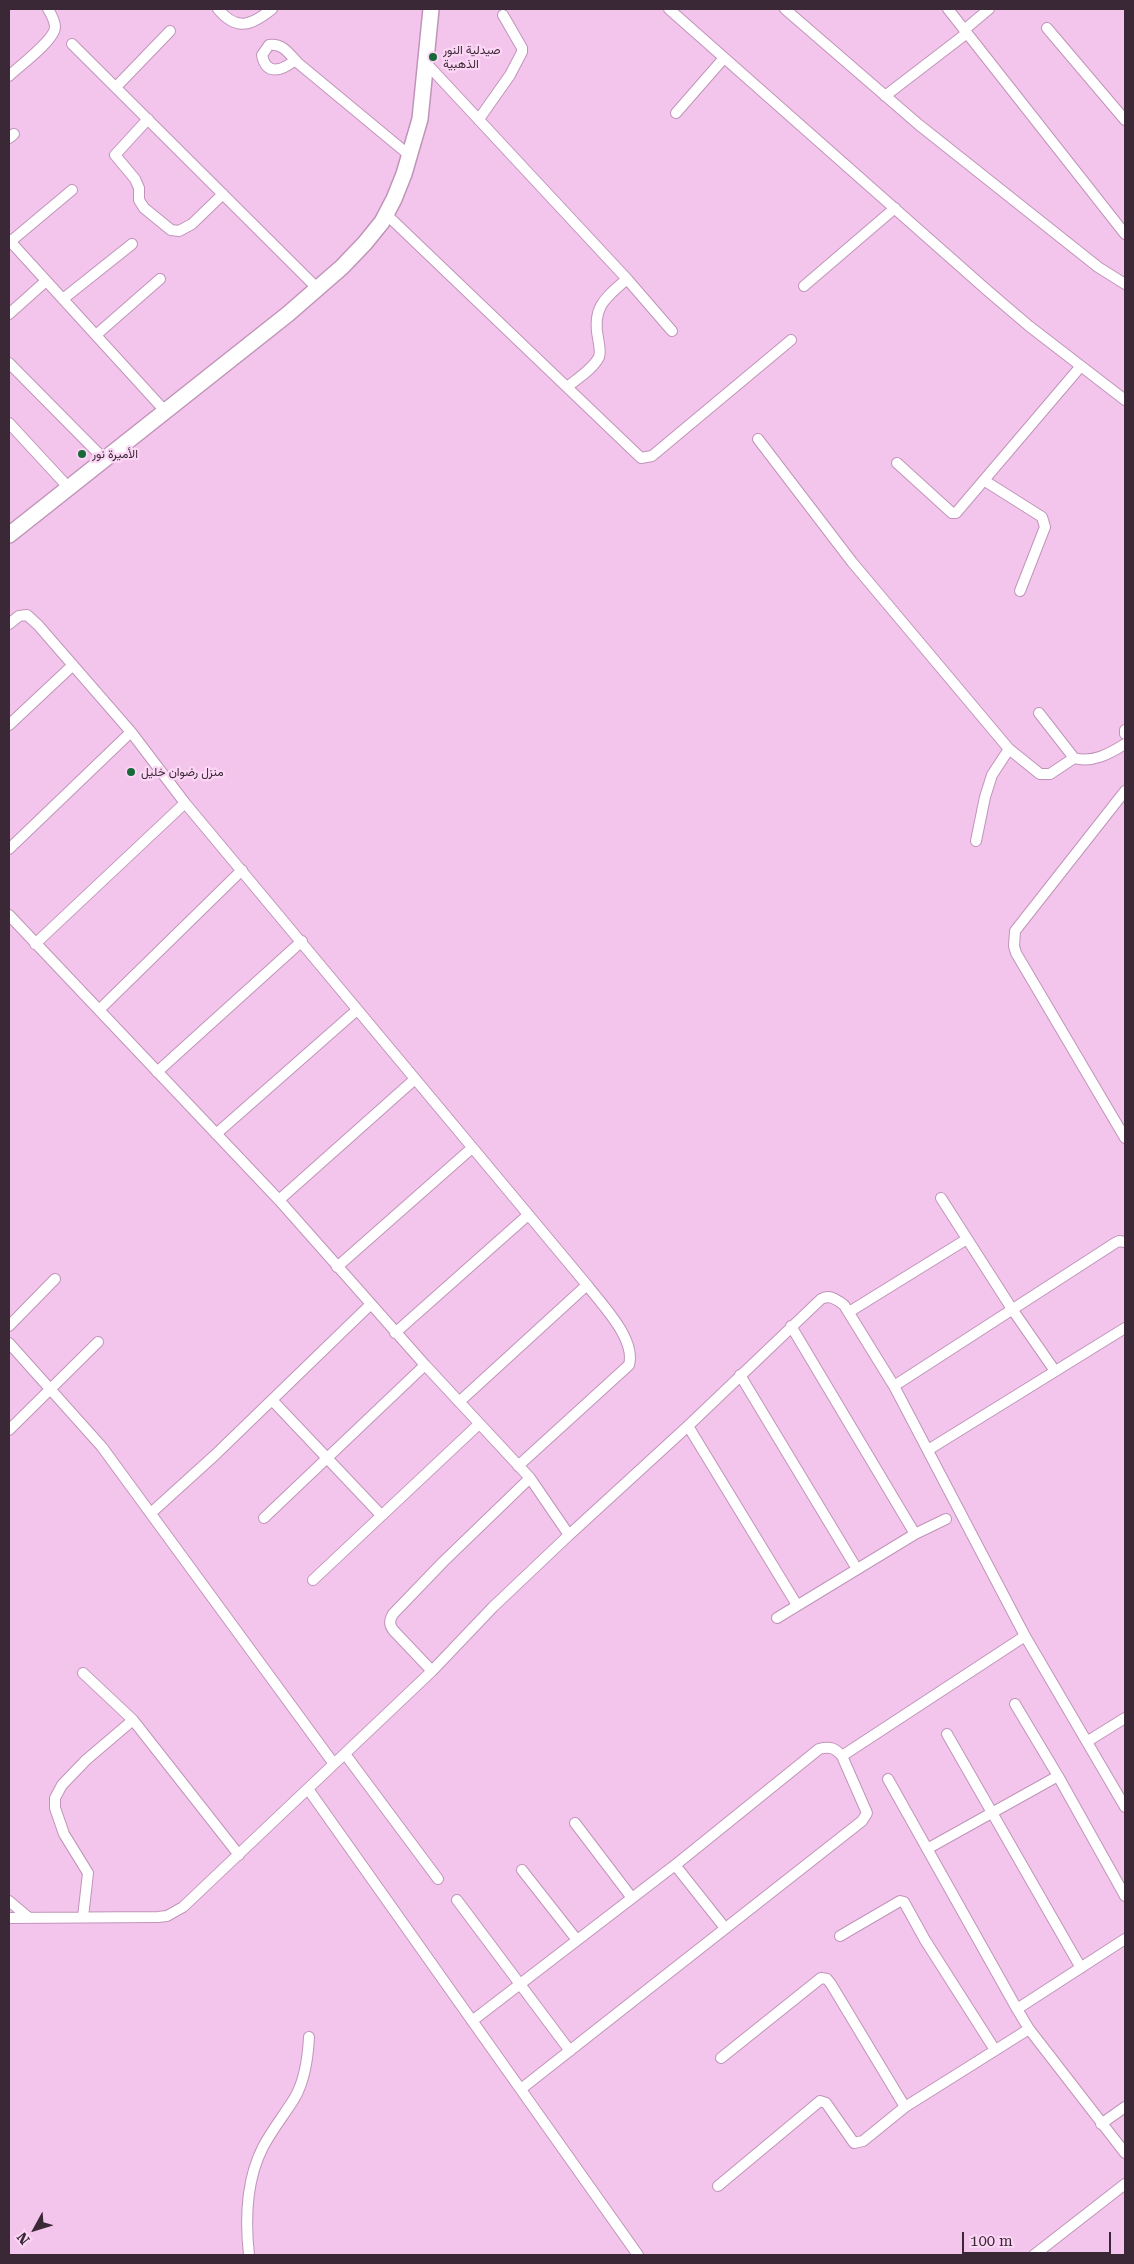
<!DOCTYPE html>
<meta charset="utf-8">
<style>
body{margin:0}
#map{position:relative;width:1134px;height:2264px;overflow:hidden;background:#f4c5ec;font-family:"Roboto Serif",serif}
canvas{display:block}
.frame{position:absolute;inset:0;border:10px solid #3a2837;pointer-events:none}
.north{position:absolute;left:10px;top:2204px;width:50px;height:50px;-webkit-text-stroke:4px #fcd6f5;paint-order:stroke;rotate:231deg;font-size:14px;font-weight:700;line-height:20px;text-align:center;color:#3a2837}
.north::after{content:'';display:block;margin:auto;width:18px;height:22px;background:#3a2837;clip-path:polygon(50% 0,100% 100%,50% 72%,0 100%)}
.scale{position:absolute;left:962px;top:2232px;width:149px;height:22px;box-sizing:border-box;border:2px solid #3a2837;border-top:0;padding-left:6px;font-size:15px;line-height:18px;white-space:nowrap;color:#3a2837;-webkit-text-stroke:4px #fcd6f5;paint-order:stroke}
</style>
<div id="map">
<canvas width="1134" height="2264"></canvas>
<div class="frame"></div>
<div class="north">N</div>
<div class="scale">100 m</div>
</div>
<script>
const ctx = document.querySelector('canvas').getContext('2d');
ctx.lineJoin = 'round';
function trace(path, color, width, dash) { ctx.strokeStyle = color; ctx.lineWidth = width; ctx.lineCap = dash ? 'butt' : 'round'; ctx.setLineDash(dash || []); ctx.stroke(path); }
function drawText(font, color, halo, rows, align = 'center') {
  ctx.font = font + ' "Roboto Serif",Vazirmatn,serif'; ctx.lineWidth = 4.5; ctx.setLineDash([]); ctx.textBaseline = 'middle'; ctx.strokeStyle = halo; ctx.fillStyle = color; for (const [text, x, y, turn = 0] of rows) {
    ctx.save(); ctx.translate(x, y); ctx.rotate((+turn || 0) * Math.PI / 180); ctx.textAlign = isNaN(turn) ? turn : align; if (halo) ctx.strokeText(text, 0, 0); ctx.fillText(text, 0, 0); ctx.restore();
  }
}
const street = new Path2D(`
 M218,9C237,32 252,25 272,9
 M669,9L988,291L1029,326L1125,400
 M785,9L918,124L1098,267L1125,284
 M948,9L1125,234
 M1047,28L1125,120
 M964,30L989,9
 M72,44L318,289
 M295,60C282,71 266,76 262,55L269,45C283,43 289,54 298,63L409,155
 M426,63L627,279C605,298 592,307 598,338C599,345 601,351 599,357C593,369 577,379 567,387
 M9,76C18,67 55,40 55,27C55,21 51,14 48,9
 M116,87L170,31
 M885,96L967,33
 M676,113L724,58
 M148,119L115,155L135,179L139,188V200L144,208L171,230L179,231L192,224L223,194
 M479,119L510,75L522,52V48L503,15
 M9,138L14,134
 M386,214L641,458L652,456L791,340
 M9,240L165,411
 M10,242L72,190
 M627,279L672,331
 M804,286L895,208
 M63,299L132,244
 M9,314L46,281
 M96,335L160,279
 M9,363L104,459
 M9,423L69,488
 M758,439L852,562L1009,749L1040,774H1050L1074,758
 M897,463L952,513H956L1081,366
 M985,481L1042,517L1045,527L1020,591
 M9,624L19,616L27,615L38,625L131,732L185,803L587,1285C603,1306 636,1339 629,1365L518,1466
 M1039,713L1074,758C1093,763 1109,754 1125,744
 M9,725L73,665
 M1125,730V734
 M1125,791L1015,931L1014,946L1016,953L1125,1138
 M976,841L985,797L992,775L1009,749
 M9,849L131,732
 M9,915L279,1200L425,1365L530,1478L569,1535L493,1607L432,1671L183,1907L167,1916L158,1917L9,1918
 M35,944L185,803
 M99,1010L242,870
 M157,1072L302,941
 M216,1134L357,1010
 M941,1198L1012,1309L1055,1371
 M279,1200L415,1079
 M337,1267L472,1148
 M849,1312L967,1239
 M9,1326L55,1279
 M791,1326L915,1534
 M395,1333L528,1215
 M9,1343L102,1447L334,1764
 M740,1375L857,1569
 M894,1386L1115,1243L1119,1241L1125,1242
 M272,1400L381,1515
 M459,1402L587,1285
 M688,1426L797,1605
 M9,1430L98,1342
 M928,1450L1125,1328
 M151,1513L215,1455L370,1305
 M264,1518L425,1365
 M569,1535L688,1426L821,1299C830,1294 837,1300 844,1305L894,1386L1025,1636L1125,1807
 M313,1580L479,1424
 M777,1618L915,1534L946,1519
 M432,1671L394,1631C389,1625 389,1621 393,1614L443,1562L530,1478
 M83,1673L133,1720L239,1855
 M1015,1704L1058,1776
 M947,1734L1081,1968
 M1088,1741L1125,1718
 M345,1754L438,1879
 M888,1779L1017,2009
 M308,1789L638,2255
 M575,1823L632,1898
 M927,1849L1058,1776L1125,1896
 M675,1865L725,1928
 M522,1870L577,1940
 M457,1900L570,2051
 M9,1901L28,1917
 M83,1917L88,1873L64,1834L55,1808V1798L62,1785L86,1760L133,1720
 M840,1936L900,1901L904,1902L925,1940L995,2050
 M1125,1939L1017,2009L1029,2029L1125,2153
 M472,2021L679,1862L819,1749C830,1746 835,1748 842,1756L1025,1636
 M721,2058L821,1978L827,1979L831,1984L905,2107L1029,2029
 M521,2089L862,1821L867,1813L842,1756
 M1101,2124L1125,2107
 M718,2186L820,2101L826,2103L854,2143L863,2141L905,2107
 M249,2255C245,2219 246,2180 263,2147C272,2130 284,2115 294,2099C305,2081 308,2057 309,2037
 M1034,2255L1125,2184`);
const secondary = new Path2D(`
 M9,535L288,314L342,267L365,243L382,222L394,199L404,174L420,119L431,9`);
trace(street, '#c094b9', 12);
trace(secondary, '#c094b9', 18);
trace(street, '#fff', 10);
trace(secondary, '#fff', 15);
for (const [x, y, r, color] of [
 [433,57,5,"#186838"],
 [82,454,5,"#186838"],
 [131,772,5,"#186838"]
]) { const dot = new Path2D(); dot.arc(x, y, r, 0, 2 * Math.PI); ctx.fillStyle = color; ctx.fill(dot); trace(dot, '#fcd6f5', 2); }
drawText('12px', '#3a2837', '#fcd6f5', [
 ["صيدلية النور",443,50],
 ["الذهبية",443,64],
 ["الأميرة نور",92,454],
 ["منزل رضوان خليل",141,772]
], 'left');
</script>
